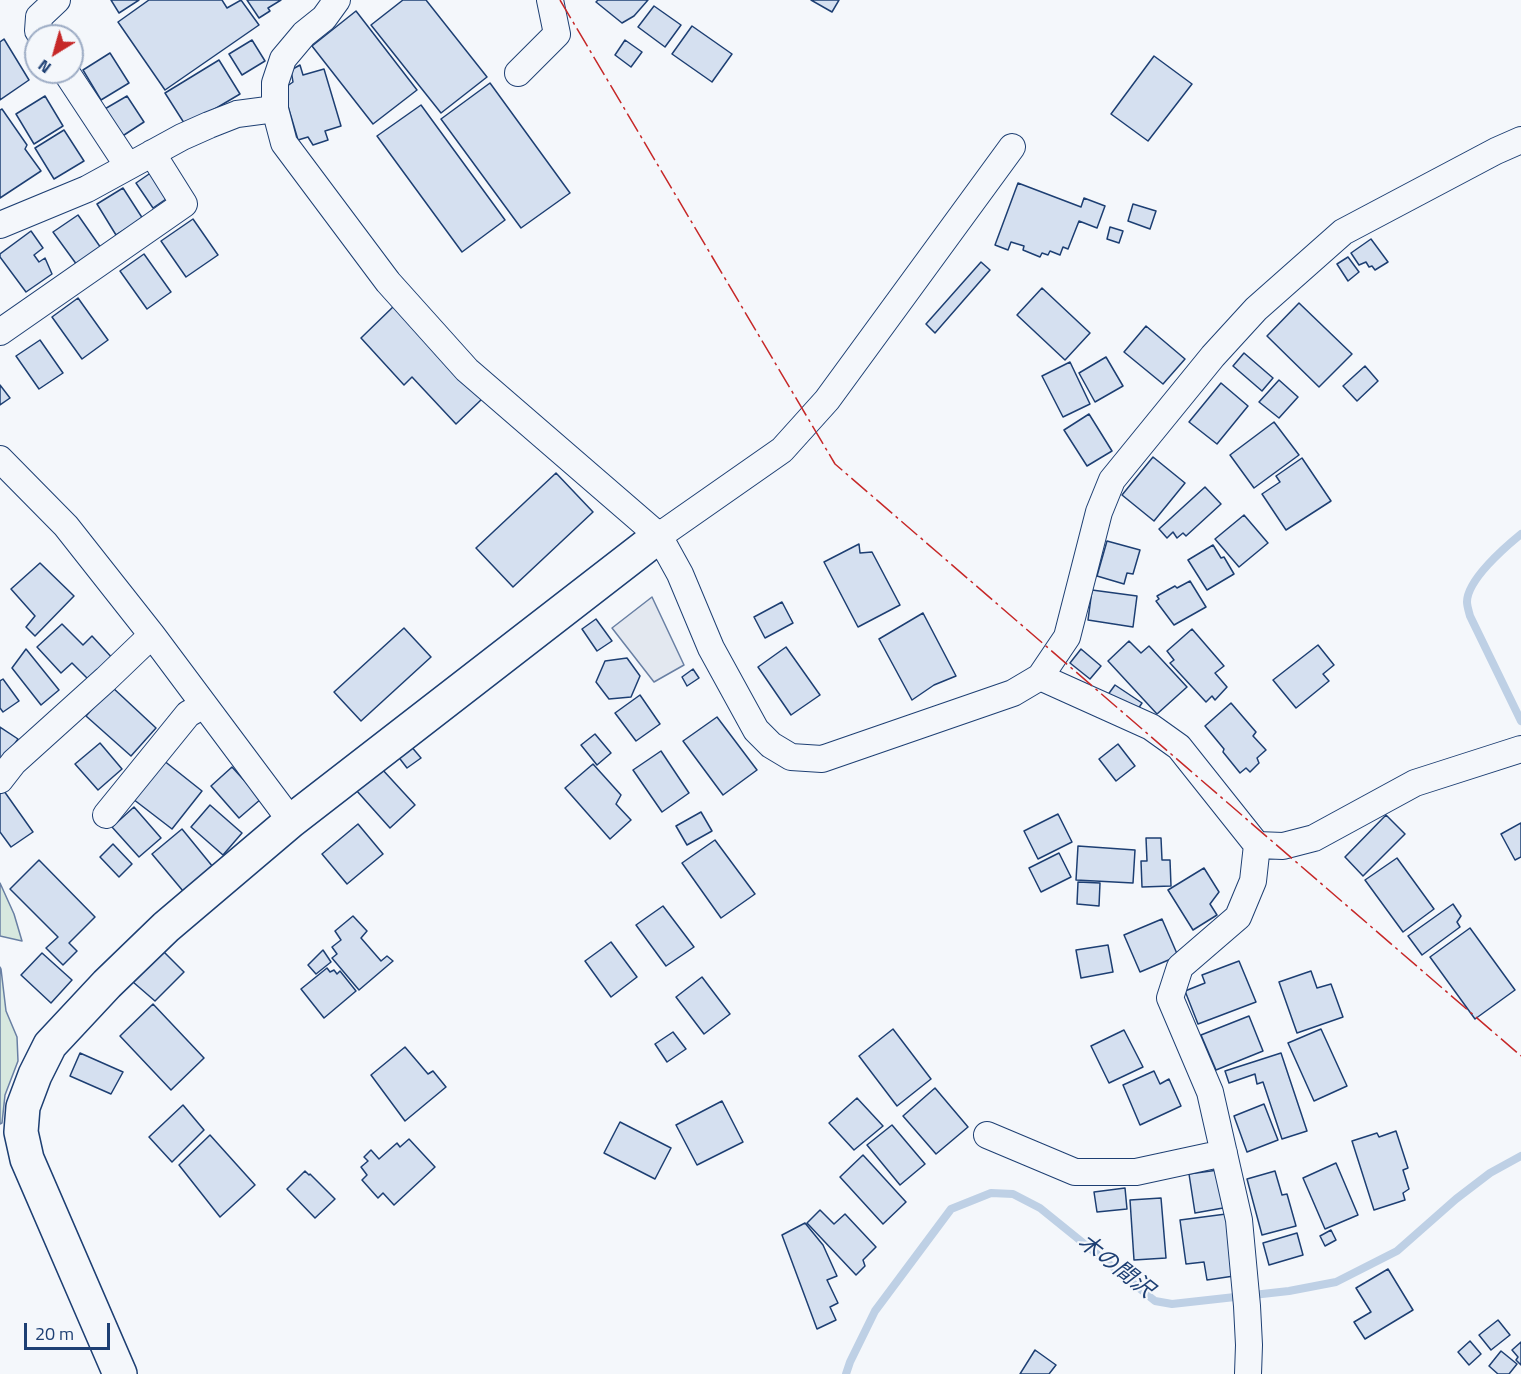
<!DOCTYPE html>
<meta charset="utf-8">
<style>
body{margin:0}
#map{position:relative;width:1521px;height:1374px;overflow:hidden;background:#f4f7fb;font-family:"Titillium Web",sans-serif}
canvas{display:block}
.north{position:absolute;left:24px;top:24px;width:60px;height:60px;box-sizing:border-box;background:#f4f7fb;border:2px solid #9eadc5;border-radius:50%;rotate:217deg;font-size:16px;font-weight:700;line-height:24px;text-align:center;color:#1d3f73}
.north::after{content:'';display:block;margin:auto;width:21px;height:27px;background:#c62828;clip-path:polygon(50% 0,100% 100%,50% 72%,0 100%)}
.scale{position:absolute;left:24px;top:1323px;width:86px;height:27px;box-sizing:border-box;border:3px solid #1d3f73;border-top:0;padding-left:8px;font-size:18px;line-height:21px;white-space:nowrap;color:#1d3f73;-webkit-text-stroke:4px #f4f7fb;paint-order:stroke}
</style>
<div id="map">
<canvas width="1521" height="1374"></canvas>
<div class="north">N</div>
<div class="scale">20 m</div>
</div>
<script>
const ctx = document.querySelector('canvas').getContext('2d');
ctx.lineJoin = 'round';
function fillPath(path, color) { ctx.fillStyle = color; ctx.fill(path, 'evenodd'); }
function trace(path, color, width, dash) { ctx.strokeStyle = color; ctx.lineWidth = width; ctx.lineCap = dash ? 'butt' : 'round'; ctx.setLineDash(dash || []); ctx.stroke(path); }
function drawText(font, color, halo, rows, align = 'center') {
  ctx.font = font + ' "Titillium Web","Noto Sans JP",sans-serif'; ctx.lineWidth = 4.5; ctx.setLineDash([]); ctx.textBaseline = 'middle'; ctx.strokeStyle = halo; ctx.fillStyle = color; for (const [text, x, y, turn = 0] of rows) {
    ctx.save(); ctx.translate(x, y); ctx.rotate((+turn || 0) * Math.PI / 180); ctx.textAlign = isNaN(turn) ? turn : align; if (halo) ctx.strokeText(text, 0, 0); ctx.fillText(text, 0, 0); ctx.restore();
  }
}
const green = new Path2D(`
 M0,883L14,914L22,941L0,936Z
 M0,967L1,969L6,1011L17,1037L18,1061L5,1095L2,1123L0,1124Z`);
fillPath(green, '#d7e8df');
trace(green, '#687fa3', 1.5);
const parking = new Path2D(`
 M652,597L684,665L654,682L612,628Z`);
fillPath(parking, '#e3e8f0');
trace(parking, '#687fa3', 1.5);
trace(new Path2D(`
 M1521,534C1505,547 1467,580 1467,602C1467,606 1469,612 1470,616L1521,721
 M846,1374L850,1362L875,1311L951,1209L991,1193L1013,1194L1040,1208L1155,1301L1172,1304L1289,1291L1336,1282L1397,1251L1456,1199L1490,1173L1521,1156`), '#bed0e5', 8);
const building = new Path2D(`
 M111,0H139L119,13Z
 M149,0H222L227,8L241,0L259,25L165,90L118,22Z
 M247,0H281L268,8L270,11L259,18Z
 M403,0H426L487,77L441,113L371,25Z
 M598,0H648L634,16L622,23L596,2Z
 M811,0H839L832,12Z
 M654,6L681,25L665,47L638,27Z
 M356,11L417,90L373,124L312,46Z
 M692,26L732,54L712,82L672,54Z
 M4,39L29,80L0,100V42Z
 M252,40L265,61L242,75L229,54Z
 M625,40L642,52L631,67L615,55Z
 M110,53L129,83L101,100L83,70Z
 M1154,56L1192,84L1148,141L1111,114Z
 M219,60L240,94L186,126L165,93Z
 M300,65L303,75L324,69L341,126L325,131L328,140L313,145L308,137L298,140L283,89L293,82L291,70Z
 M490,83L570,193L521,228L441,119Z
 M45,96L63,126L34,144L16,114Z
 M127,96L144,122L121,137L103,110Z
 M421,105L505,220L462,252L377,136Z
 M2,109L27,145L25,149L41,171L0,198V110Z
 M64,130L84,161L54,179L35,148Z
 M152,172L169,197L153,208L136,183Z
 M1018,183L1081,207L1084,198L1105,206L1097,228L1079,221L1068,249L1063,247L1060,255L1050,251L1048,255L1042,253L1040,257L1023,250L1024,246L1011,242L1008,250L995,245Z
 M123,188L143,219L116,235L97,204Z
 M1133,204L1156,211L1150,229L1128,221Z
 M78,215L101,248L77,265L53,232Z
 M193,219L218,255L186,277L161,241Z
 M1110,227L1123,231L1119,243L1107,239Z
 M31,231L43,248L34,255L39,262L45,258L52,274L26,292L0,257V254Z
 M1371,239L1388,262L1375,270L1372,266L1369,267L1366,262L1359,265L1351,253Z
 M144,254L171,292L147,309L120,271Z
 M1348,257L1359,272L1348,281L1337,264Z
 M981,262L990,270L935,333L926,324Z
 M1042,288L1090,333L1065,360L1017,315Z
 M78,298L108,340L82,359L52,317Z
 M1299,303L1352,354L1319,387L1267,336Z
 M395,305L483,398L456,424L412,377L404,385L361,338Z
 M1146,326L1185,359L1163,384L1124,352Z
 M40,340L63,373L39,389L16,356Z
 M1244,353L1273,378L1262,391L1233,366Z
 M1106,357L1123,386L1095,402L1079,373Z
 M1070,362L1090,404L1063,417L1042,376Z
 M1365,366L1378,381L1357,401L1343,386Z
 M1279,380L1298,397L1279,418L1259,402Z
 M1221,383L1248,406L1217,444L1189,422Z
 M0,385L10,398L0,405Z
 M1089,414L1112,451L1087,466L1064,430Z
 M1274,422L1299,455L1254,488L1230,455Z
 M1153,457L1185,483L1154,521L1122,495Z
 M1302,458L1331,501L1286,530L1262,494L1280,482L1276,476Z
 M556,473L593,512L513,587L476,548Z
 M1205,487L1221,504L1186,536L1183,533L1177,538L1173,532L1167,538L1159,529Z
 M1244,515L1268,543L1239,567L1215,539Z
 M1107,541L1140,550L1133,574L1127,573L1124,584L1097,576Z
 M859,544L860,553L872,552L900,605L858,627L824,562Z
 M1213,545L1221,558L1224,557L1234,574L1207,590L1188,560Z
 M40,563L74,596L35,636L26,627L35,616L11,589Z
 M1190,581L1206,607L1174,625L1156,601L1159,599L1157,596L1175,586L1177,588Z
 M1092,590L1137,596L1133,627L1088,620Z
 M782,602L793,623L765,638L754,617Z
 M923,613L956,676L934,685L912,700L879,639Z
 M596,619L612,641L597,651L582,629Z
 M62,624L83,645L92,636L116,662L93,684L72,663L61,673L37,647Z
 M404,628L431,657L361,721L334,692Z
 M1192,629L1224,666L1215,673L1227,687L1215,700L1212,696L1206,702L1170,663L1174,660L1167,651Z
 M1129,641L1141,653L1149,646L1187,687L1157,714L1108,661Z
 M1318,645L1334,665L1323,674L1329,681L1296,708L1273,680Z
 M786,647L820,695L791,715L758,667Z
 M26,649L59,690L41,705L12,668Z
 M1081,649L1101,666L1090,679L1070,663Z
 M627,658L640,676L631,697L609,699L596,682L605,661Z
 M693,669L699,678L687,686L682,677Z
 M3,679L19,701L3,712L0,708V681Z
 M1115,685L1142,703L1134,715L1107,696Z
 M112,687L156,728L131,756L86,716Z
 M640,695L660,724L636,741L615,713Z
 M1231,703L1256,732L1253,736L1266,750L1257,758L1259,763L1250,772L1246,768L1240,773L1223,752L1224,749L1205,726Z
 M717,717L757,770L723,795L683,741Z
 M0,727L18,739L0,765Z
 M595,734L611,753L597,765L581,745Z
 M100,743L122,769L98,790L75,764Z
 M1118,744L1135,766L1116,781L1099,759Z
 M410,745L421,758L407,768L397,755Z
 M661,751L689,793L662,812L633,770Z
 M163,760L202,791L172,829L133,799Z
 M593,764L621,795L616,804L631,820L610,839L565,788Z
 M232,767L261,799L239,818L211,786Z
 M381,768L415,805L390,828L356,790Z
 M4,791L33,832L11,847L0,832V794Z
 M210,805L242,833L223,855L191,827Z
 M134,807L161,838L139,857L112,827Z
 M701,812L712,831L687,845L676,826Z
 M1058,814L1072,842L1038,859L1024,831Z
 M1386,815L1405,834L1363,876L1345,857Z
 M1521,823V857L1515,860L1501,834Z
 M358,824L383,854L347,884L322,854Z
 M182,829L213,867L183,891L152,854Z
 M1146,838H1161L1162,860H1170L1171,886L1142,887L1141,861H1147Z
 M715,840L755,894L721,918L682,863Z
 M113,844L132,864L119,877L100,857Z
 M1078,846L1135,850L1133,883L1076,880Z
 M1059,853L1071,877L1041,892L1029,868Z
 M1397,858L1434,909L1403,932L1365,880Z
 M39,860L95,917L69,943L77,951L63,965L46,948L58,937L10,889Z
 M1204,868L1219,892L1210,904L1217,915L1193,930L1168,890Z
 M1078,882L1100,883L1099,906L1077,904Z
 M1453,904L1461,916L1457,922L1460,927L1422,955L1408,936Z
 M663,906L694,947L666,966L636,925Z
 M353,916L367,931L361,938L381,961L387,956L393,961L359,990L332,958L337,954L332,947L341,940L335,931Z
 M1162,919L1178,956L1140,972L1124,935Z
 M1470,928L1515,990L1475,1019L1430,957Z
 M611,942L637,977L611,997L585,961Z
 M1108,945L1113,972L1081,978L1076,950Z
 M323,950L331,962L316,974L308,965Z
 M163,951L184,972L155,1001L133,982Z
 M42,953L72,980L51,1003L21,975Z
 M1239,961L1256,1002L1198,1024L1185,991L1205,983L1202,975Z
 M327,968L330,972L334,970L337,974L340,971L356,991L324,1018L301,989Z
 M1311,971L1317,988L1331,984L1343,1017L1297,1033L1279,982Z
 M702,977L730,1014L704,1034L676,997Z
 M153,1004L204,1058L171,1090L120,1036Z
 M1249,1016L1263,1051L1216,1070L1201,1035Z
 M893,1029L931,1079L897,1106L859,1056Z
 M1321,1029L1347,1086L1314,1101L1288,1043Z
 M1124,1030L1143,1067L1109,1083L1091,1046Z
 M673,1032L686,1049L667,1062L655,1044Z
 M405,1047L428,1074L433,1071L446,1087L405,1121L371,1075Z
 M80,1053L123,1072L111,1094L70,1076Z
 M1281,1053L1307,1131L1282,1139L1263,1082L1257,1084L1255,1074L1229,1083L1225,1071Z
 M1154,1071L1160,1084L1169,1079L1181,1106L1140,1125L1123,1085Z
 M935,1088L968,1127L936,1154L903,1116Z
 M857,1098L883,1126L854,1150L829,1123Z
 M722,1101L743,1142L697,1165L676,1125Z
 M1264,1104L1278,1140L1247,1152L1234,1116Z
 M183,1105L204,1130L172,1162L149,1137Z
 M620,1122L671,1148L655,1179L604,1153Z
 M892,1125L925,1164L900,1185L867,1145Z
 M1396,1131L1408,1168L1403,1170L1409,1189L1403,1193L1405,1200L1374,1210L1352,1141L1377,1133L1379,1137Z
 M210,1135L255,1185L220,1217L179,1165Z
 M409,1139L435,1167L394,1205L383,1193L378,1198L362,1180L367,1175L361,1167L368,1161L364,1157L371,1150L379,1159L397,1143L400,1147Z
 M863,1155L906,1202L883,1224L840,1177Z
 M1336,1163L1358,1215L1325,1229L1303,1178Z
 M1218,1170L1223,1208L1195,1213L1189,1174Z
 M305,1171L309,1175L310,1174L335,1199L315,1218L287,1189Z
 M1275,1171L1282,1195L1287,1194L1296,1226L1262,1235L1247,1179Z
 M1125,1188L1127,1209L1097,1212L1094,1192Z
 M1161,1198L1166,1258L1134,1260L1130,1200Z
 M820,1210L834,1224L845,1214L876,1247L863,1260L865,1266L856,1275L807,1223Z
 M1226,1214L1234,1276L1207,1280L1204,1262L1186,1264L1180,1220Z
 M805,1223L823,1245L837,1276L827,1280L838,1303L830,1307L836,1320L817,1329L782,1235Z
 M1331,1230L1336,1240L1325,1246L1320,1236Z
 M1297,1233L1303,1255L1269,1265L1263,1243Z
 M1388,1269L1413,1310L1365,1339L1354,1322L1371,1312L1356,1288Z
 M1498,1320L1510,1335L1491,1350L1479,1335Z
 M1470,1341L1481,1354L1469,1365L1458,1352Z
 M1521,1342V1365L1516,1360L1518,1357L1512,1350Z
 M1035,1350L1056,1365L1049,1374H1020Z
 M1501,1351L1517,1364L1509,1374H1498L1489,1366Z`);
fillPath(building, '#d5e0f0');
trace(building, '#1d3f73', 1.5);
const street = new Path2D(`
 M337,0L324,18L304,34L283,59L275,83V109L284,143L388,282L467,370L659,536L680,574L711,648L756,730L771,745L791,757L822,759L1013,693L1040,677L1067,637L1099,512L1112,480L1213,356L1256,309L1343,232L1496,151L1521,140
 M42,36L38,31L39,17L57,0
 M66,72L128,166
 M518,73L557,34L550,0
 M0,225L87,189L182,137L209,125L237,114L275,109
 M0,332L184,204L152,153
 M0,459L66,526L152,635L291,821
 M659,536L782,450L827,400L1012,147
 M1040,677L1151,727L1179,747L1257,845L1253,881L1238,917L1180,967L1170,998L1210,1092L1239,1220L1247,1306L1249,1345L1248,1374
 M0,780L14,762L106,679L152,635
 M106,815L188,714L204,705
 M1257,845L1283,846L1314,838L1415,783L1521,749
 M987,1135L1075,1172H1136L1224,1153`);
const secondary = new Path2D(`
 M120,1374L27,1159L21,1132L23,1107L35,1075L50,1045L107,984L166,927L291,821L659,536`);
trace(street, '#1d3f73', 28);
trace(secondary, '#1d3f73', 36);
trace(street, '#f4f7fb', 26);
trace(secondary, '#f4f7fb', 33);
trace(new Path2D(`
 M560,0L835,464L1521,1056`), '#c62828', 1.5, [21, 4.5, 3, 4.5]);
drawText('italic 22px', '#1d3f73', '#f4f7fb', [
 ["木の間沢",1115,1267,38]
]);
</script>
